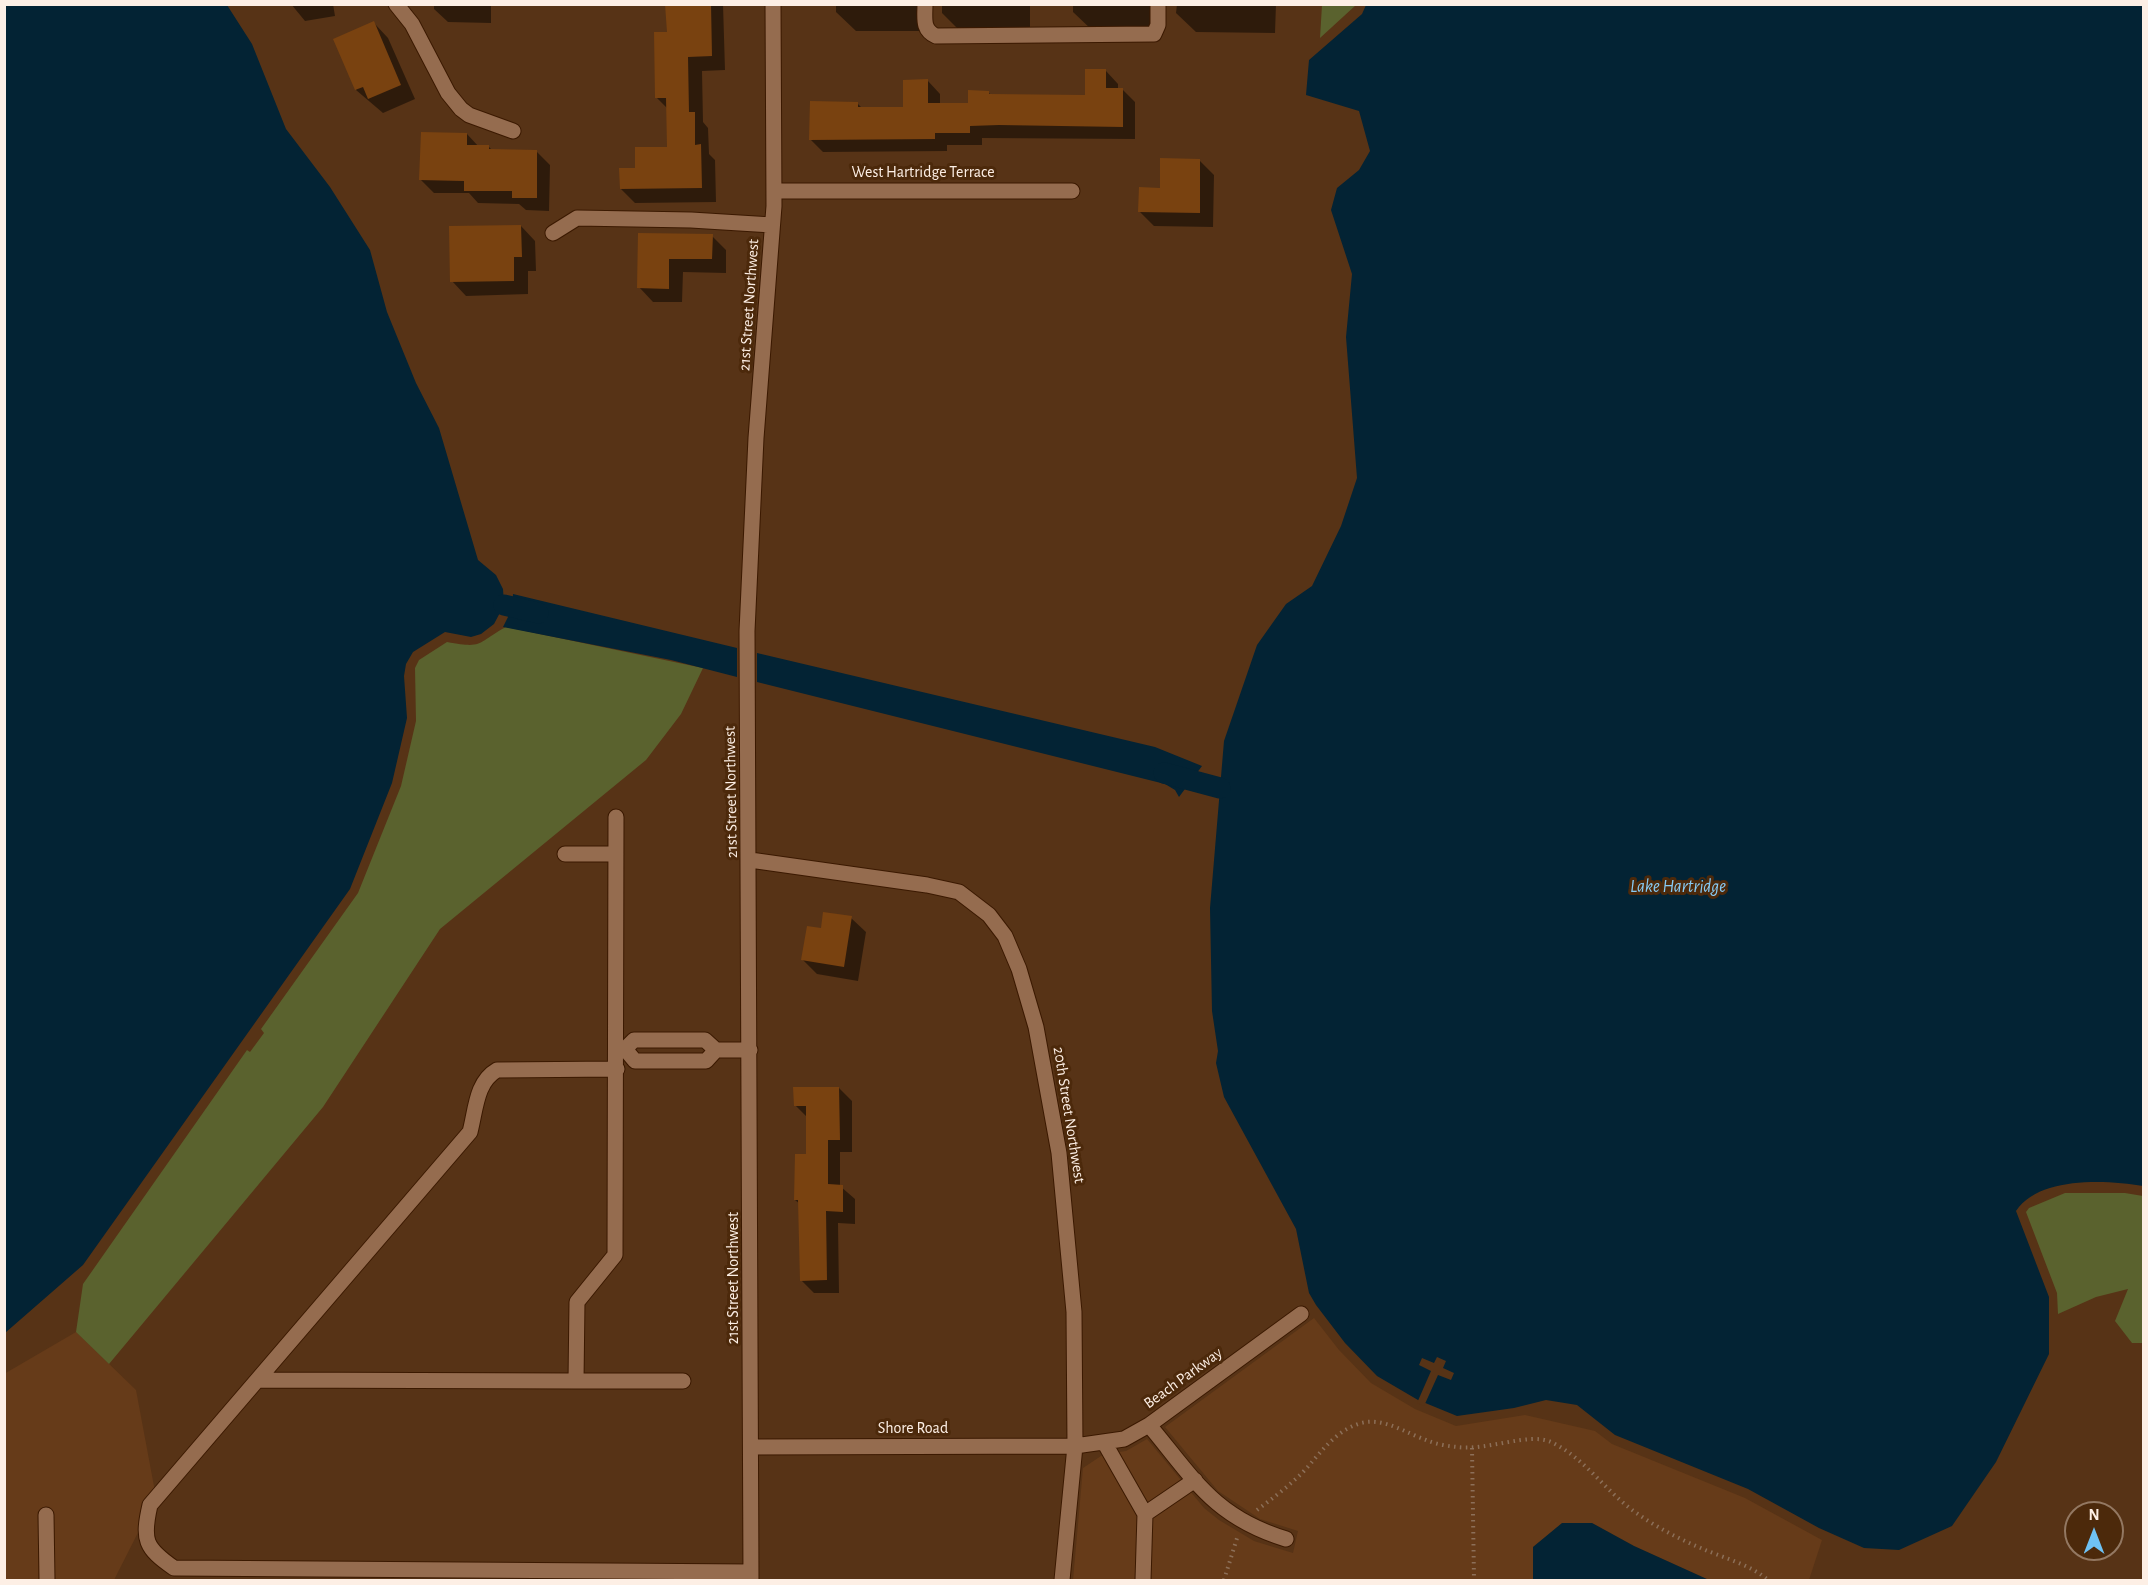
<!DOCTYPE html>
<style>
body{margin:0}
#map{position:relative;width:2148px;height:1585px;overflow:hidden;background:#573316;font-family:"Alegreya Sans",sans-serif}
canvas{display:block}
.frame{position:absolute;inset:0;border:6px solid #fdefe5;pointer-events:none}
.north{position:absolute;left:2064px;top:1501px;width:60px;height:60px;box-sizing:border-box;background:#4c290b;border:2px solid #937862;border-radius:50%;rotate:0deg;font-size:16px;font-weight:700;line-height:24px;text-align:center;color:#fdefe5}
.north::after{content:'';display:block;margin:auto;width:21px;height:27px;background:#6fc2f4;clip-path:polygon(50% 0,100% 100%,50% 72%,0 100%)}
</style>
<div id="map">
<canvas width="2148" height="1585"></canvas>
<div class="frame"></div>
<div class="north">N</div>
</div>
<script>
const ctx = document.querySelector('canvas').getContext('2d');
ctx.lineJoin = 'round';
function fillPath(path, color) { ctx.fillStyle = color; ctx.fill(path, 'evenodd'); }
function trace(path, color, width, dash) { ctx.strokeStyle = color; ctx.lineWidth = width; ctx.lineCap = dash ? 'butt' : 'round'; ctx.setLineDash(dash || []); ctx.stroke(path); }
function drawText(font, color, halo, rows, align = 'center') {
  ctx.font = font + ' "Alegreya Sans",sans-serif'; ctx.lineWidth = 6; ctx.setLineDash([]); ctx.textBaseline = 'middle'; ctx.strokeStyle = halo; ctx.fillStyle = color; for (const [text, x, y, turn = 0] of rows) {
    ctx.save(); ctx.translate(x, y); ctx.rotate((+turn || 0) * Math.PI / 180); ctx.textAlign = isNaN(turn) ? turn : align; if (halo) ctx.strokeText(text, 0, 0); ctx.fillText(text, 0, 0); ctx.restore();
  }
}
fillPath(new Path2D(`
 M1314,1318L1339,1350L1371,1383L1415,1409L1456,1426L1525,1415L1595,1431L1612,1444L1745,1498L1822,1540L1809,1580H1709L1634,1546L1592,1523H1563L1533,1547V1580H1073L1083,1468L1104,1454L1126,1451L1147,1439L1204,1508L1219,1520L1254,1541L1293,1553L1298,1531L1260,1519L1218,1491L1165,1427Z
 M76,1332L136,1390L156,1497L114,1580H5L4,1374Z`), '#663b19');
fillPath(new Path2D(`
 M1322,5H1356L1320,38Z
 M506,627L703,668L681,714L646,760L440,929L323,1107L109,1364L76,1332L83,1284L247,1050L250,1052L264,1033L261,1029L358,893L401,786L416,721L415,668L419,660L447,642C485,649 476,643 506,627Z
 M2065,1193H2125L2143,1196V1343H2132L2115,1321L2128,1289L2096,1297L2058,1314L2057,1293L2026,1212L2029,1208Z`), '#5a622e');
fillPath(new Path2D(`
 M5,4L227,5L252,44L286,129L330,187L370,250L387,312L416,383L439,428L478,560L496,575L503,589L504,605L494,624L481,634L471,637L445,632L413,652L406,664L404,676L407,718L392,783L350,889L83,1265L5,1333Z
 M1366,5H2143V1186C2107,1180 2039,1176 2016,1211L2049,1297V1354L1996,1462L1952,1526L1899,1550L1864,1548L1819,1528L1748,1489L1615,1435L1577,1405L1546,1400L1514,1408L1457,1416L1418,1400L1377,1376L1345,1343L1316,1305L1309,1293L1296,1229L1224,1097L1216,1063L1218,1051L1212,1011L1210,908L1224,741L1257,645L1286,604L1312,586L1341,526L1357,478L1346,337L1352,274L1331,210L1337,188L1359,170L1370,151L1359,111L1306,95L1309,60L1362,14Z
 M513,594L737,648V677L671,660L503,627L512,609Z
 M757,653L1155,747L1202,766L1179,797L1175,790L1165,784L757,682Z
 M1562,1523H1592L1634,1546L1709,1580H1533V1547Z`), '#032334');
fillPath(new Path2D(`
 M1437,1357L1446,1361L1443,1368L1454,1373L1451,1380L1438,1375L1424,1406L1417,1403L1431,1371L1419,1365L1422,1358L1434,1363Z`), '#573316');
fillPath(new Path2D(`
 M291,4H333L335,16L305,21Z
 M434,4H491V23L448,22L434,9Z
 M667,4H723L725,70L702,71L703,122L708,128L709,154L715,160L716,202L635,203L621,189L636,169L668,149V109L657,98L668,33Z
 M836,4H924V31H856L836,12Z
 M942,4H1030V31L961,32L942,13Z
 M1073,4H1160V31H1093L1073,12Z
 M1177,4H1276L1275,33L1196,32L1176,13Z
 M374,23L388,38L415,99L383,113L356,90Z
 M1106,71L1118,84V90H1123L1135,102V139L982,138V145H947V151L823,152L811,140L857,103L863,109H905L928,81L940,94V105H970L988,92L991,95L1086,97Z
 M467,134L479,147H489L493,151L537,152L550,165L549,211L526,210L519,204L478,203L469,193H434L421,180Z
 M1200,161L1214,175L1213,227L1154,226L1140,212L1162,190Z
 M521,226L535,241L536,271H528V294L466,296L452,281Z
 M640,234L712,236L726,250V273L683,272L682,302H653L639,287Z
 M851,918L866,932L858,981L817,974L803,960L822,930Z
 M839,1088L852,1101V1152H840V1186L855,1199V1224L838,1223L839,1293H814L801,1280L800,1204L795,1200L808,1155V1118L795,1105Z`), '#0007');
trace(new Path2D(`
 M504,605L538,613
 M1164,773L1220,788`), '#032334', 21);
fillPath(new Path2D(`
 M665,4H711L712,56L688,57L689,112H695V145L701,144L702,188L620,189L619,168H635V147H667L666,98H655L654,32H667Z
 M374,21L401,85L368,99L363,87L355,90L333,39Z
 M1085,69H1106V88H1123V127L999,125L970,126V133H935V139L809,140L810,101L858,102V107H903V80L928,79V103H968V90L989,91V94L1085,95Z
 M421,132L467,133V145H489V149L537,150V198H512V191H464V181L419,180Z
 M1160,158L1200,159V213L1138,212L1139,187L1160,188Z
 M521,225L522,257H514V281L450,282L449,226Z
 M638,233L713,234L712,259H669V289L637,288Z
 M823,912L852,916L844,967L801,960L807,926L821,928Z
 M793,1087H839L840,1140H828V1184L843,1185V1212L826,1211L827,1280L800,1281L798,1200H794L795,1154H806V1106H794Z`), '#794210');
const minor = new Path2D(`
 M396,4L412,24L448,93L461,109L469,115L513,131
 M925,4C925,18 922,30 936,36L1154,34L1158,25V4
 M774,191H1072
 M553,233L577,218L691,220L772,225
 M616,817L615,1255L577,1302L576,1381H683
 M565,854H616
 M750,860L927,885L959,892L989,915L1005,936L1019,969L1036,1027L1059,1153L1074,1312L1075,1446L1062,1580
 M617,1049H625L634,1040H705L716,1050
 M625,1049L635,1061H706L716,1050H750
 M617,1069L497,1070C476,1082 476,1109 470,1132L150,1505C142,1540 145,1548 174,1568L751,1572
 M258,1380L576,1381
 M1149,1425C1194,1479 1214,1517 1286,1539
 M1104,1442L1145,1514L1143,1580
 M751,1447L1075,1446L1124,1439L1149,1425L1301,1314
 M1145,1514L1195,1480
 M46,1515L47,1580
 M751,1580L747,631L756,438L774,206L773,4`);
trace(minor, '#3b1900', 17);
trace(new Path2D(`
 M1472,1448L1474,1580
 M1257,1510C1273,1498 1289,1486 1303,1472C1321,1453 1334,1431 1361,1423C1383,1417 1406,1433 1426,1440C1435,1444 1447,1446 1457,1447C1487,1451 1529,1432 1551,1442C1585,1458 1605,1491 1635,1512C1656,1527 1679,1539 1703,1549C1724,1558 1751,1565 1768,1580
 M1224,1580L1238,1535`), '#8c6f58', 4, [1.5, 4.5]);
trace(minor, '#956c4f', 15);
drawText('16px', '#fdefe5', '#4c290b', [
 ["West Hartridge Terrace",923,172],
 ["21st Street Northwest",749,305,-86],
 ["21st Street Northwest",731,792,-91],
 ["20th Street Northwest",1069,1115,81],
 ["21st Street Northwest",733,1278,-90],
 ["Beach Parkway",1183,1378,-36],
 ["Shore Road",913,1428]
]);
drawText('italic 18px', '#87cbf5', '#4c290b', [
 ["Lake Hartridge",1678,887]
]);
</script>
